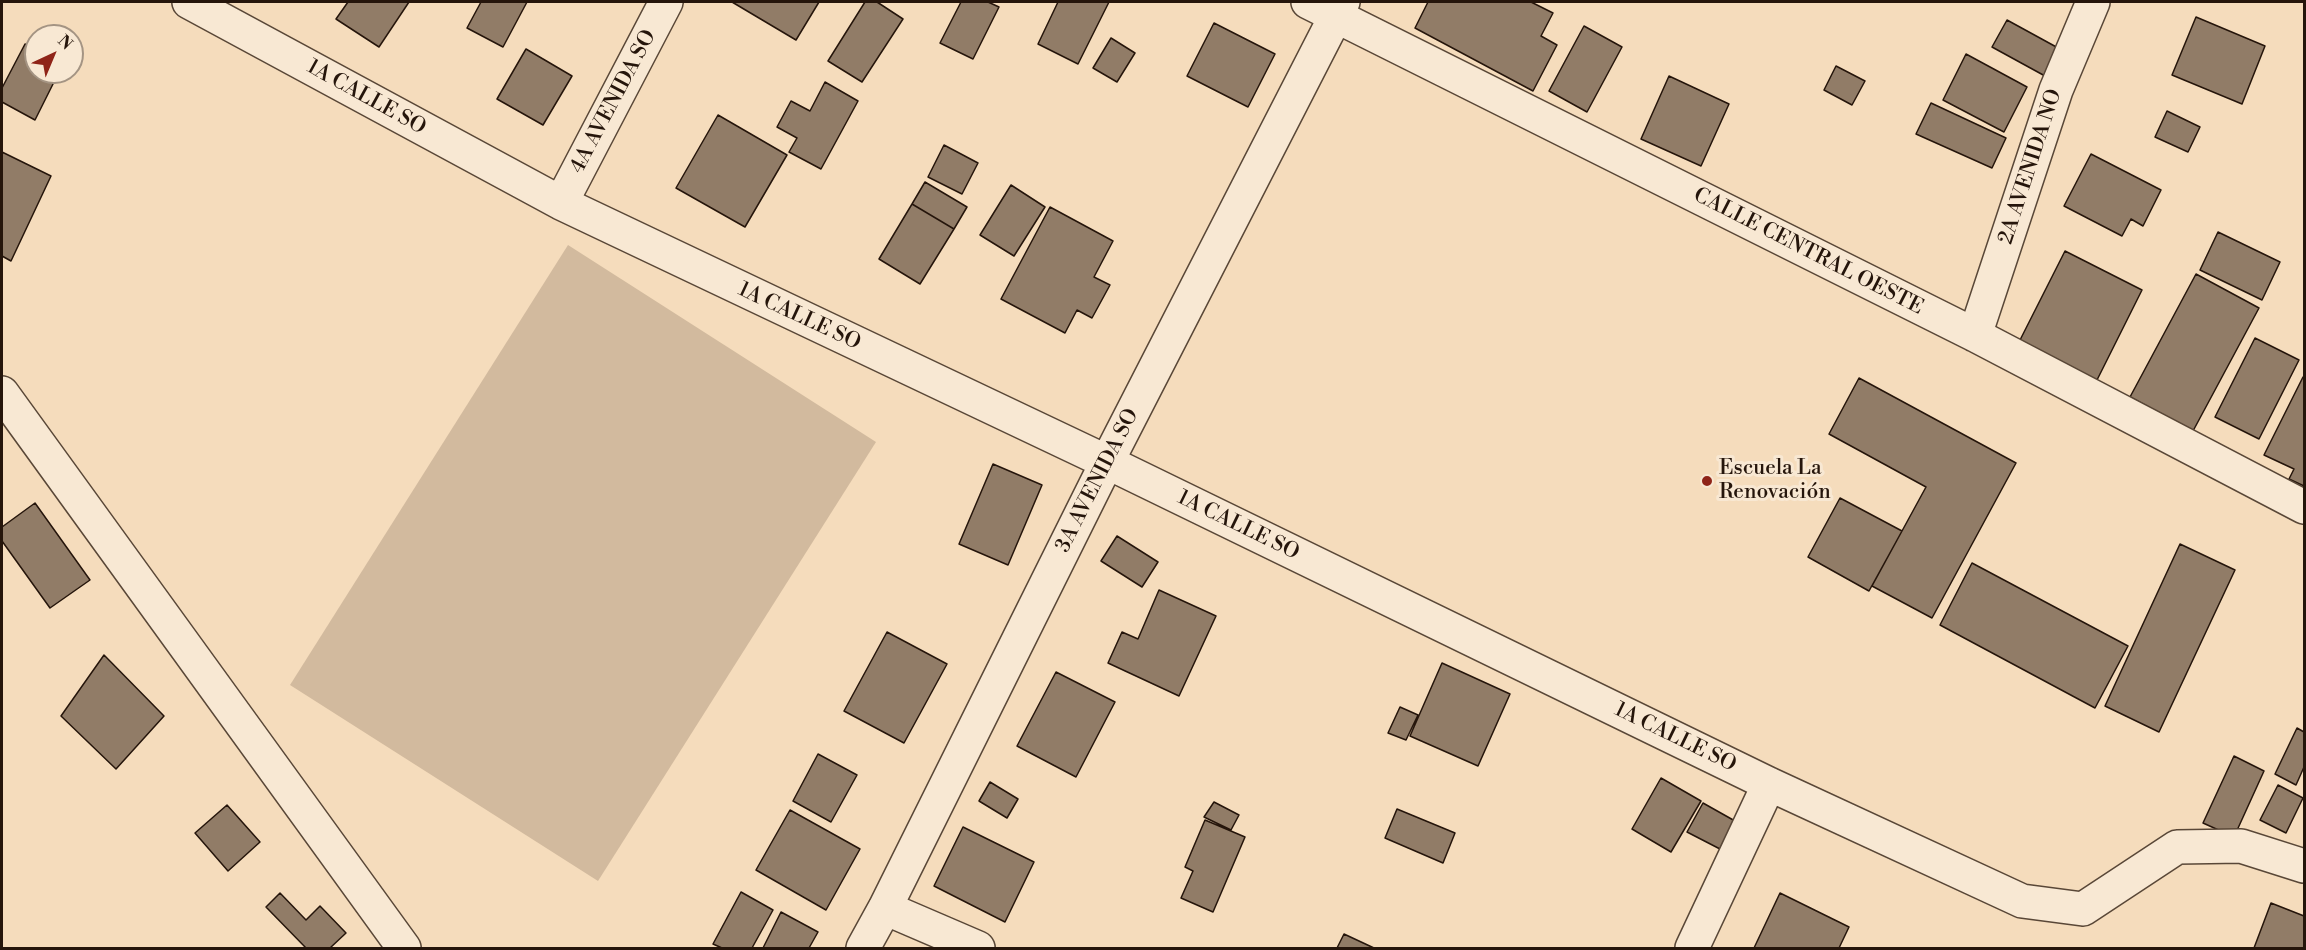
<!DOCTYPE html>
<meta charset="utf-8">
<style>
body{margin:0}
#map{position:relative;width:2306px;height:950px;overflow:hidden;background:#f5dcbc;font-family:"Libre Bodoni",serif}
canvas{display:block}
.frame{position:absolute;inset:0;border:3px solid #25150b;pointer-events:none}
.north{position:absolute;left:24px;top:24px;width:60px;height:60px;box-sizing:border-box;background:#f8e8d3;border:2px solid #a49483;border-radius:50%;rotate:44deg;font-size:16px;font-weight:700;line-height:24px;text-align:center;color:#25150b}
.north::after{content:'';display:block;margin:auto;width:21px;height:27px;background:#8f2418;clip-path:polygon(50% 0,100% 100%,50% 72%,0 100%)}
</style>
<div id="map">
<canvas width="2306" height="950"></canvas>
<div class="frame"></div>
<div class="north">N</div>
</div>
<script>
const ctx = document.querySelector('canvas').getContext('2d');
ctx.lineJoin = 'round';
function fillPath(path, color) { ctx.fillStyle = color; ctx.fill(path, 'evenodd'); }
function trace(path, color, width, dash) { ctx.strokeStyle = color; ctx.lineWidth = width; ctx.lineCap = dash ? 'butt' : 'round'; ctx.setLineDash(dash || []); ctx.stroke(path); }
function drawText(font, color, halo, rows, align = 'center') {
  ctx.font = font + ' "Libre Bodoni",serif'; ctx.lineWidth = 6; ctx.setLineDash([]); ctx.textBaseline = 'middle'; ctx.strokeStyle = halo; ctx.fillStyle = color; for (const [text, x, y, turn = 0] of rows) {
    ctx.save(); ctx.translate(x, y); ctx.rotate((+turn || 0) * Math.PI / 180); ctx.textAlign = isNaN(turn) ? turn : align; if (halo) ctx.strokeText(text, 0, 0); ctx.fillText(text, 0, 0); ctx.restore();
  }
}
fillPath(new Path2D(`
 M568,245L876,442L598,881L290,685Z`), '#d2ba9e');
const building = new Path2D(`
 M348,2H409L379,47L336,19Z
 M481,2H527L503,47L467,28Z
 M732,2H819L796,40Z
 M865,2H877L903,19L862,82L828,61Z
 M961,2H988L999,7L973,59L940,43Z
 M1058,2H1109L1078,64L1038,44Z
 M1428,2H1531L1553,13L1541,36L1557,45L1533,91L1415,28Z
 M2196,17L2265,46L2242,104L2172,75Z
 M2007,20L2060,49L2045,76L1992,47Z
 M1214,23L1275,54L1248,107L1187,76Z
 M1584,26L1622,47L1587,112L1549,91Z
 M1111,38L1135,53L1117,82L1093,68Z
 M25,44L36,50V72H59L35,120L2,102V88Z
 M526,49L572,76L543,125L497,99Z
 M1966,54L2027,87L2004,132L1943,100Z
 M1836,66L1865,81L1852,105L1824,90Z
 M1669,76L1729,104L1701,166L1641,139Z
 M825,82L858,101L821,169L789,152L797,138L777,127L791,101L810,111Z
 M1931,103L2006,138L1992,168L1916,134Z
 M2167,111L2200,127L2188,152L2155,137Z
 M718,115L787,155L745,227L676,188Z
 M944,145L978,163L962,194L928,177Z
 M2,152L51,176L11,261L2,256Z
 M2091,154L2161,190L2143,226L2131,219L2122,236L2064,206Z
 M925,182L967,207L954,229L912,204Z
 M1011,185L1045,207L1014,256L980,235Z
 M912,204L954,229L920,284L879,259Z
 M1050,207L1113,241L1094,277L1110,285L1092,318L1077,310L1065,333L1001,299Z
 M2218,232L2280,262L2262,300L2200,270Z
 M2065,251L2142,290L2095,384L2018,344Z
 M2196,274L2259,308L2193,431L2130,397Z
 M2255,338L2299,360L2259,439L2215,417Z
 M2303,377L2304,378V486L2289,479L2294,469L2264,455Z
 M1859,378L2016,463L1932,618L1872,586L1926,487L1829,434Z
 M993,464L1042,485L1008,565L959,544Z
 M1840,498L1902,531L1869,591L1808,557Z
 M35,503L90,580L50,608L2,541V527Z
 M1117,536L1158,562L1142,587L1101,561Z
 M2180,544L2235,570L2159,732L2105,706Z
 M1972,563L2128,646L2095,708L1940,625Z
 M1159,590L1216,616L1179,696L1108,663L1122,632L1138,639Z
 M887,632L947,664L904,743L844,711Z
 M104,655L164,716L116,769L61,716Z
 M1442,663L1510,694L1478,766L1410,736Z
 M1056,672L1115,702L1076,777L1017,746Z
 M1400,707L1418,715L1406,740L1388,733Z
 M2297,728L2304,732V767L2296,785L2275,774Z
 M818,754L857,775L831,822L793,801Z
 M2234,756L2264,771L2234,837L2203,823Z
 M1661,778L1701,801L1671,852L1632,829Z
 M990,782L1018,799L1007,818L979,801Z
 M2278,785L2303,798L2286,833L2260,820Z
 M1214,802L1239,815L1231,830L1204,817Z
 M1703,803L1735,821L1720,849L1687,832Z
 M227,805L260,842L228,871L195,833Z
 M1397,809L1455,833L1443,863L1385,838Z
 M790,810L860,849L826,910L756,870Z
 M1205,820L1245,837L1213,912L1181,898L1193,871L1185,867Z
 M963,827L1034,862L1005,922L934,886Z
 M741,892L773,910L752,948H722L713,944Z
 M280,893L306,920L320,906L346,933L330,948H306L266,907Z
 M1780,893L1849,927L1839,948H1754Z
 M2271,903L2304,916V948H2254Z
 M781,912L818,932L809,948H763Z
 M1344,934L1374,948H1337Z`);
fillPath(building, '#917c67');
trace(building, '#25150b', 1.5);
const street = new Path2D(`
 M189,2L561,203L1107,462L1769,784L2022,901L2083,909L2177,847L2241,846L2304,866
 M1308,2L1975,335L2304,507
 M561,203L666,2
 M1975,335L2056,90L2093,2
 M2,393L404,948
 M885,908L978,948
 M863,948L885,908L1107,462L1343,2
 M1692,948L1769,784`);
trace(street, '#594737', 36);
trace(street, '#f8e8d3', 33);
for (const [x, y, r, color] of [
 [1707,481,6,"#8f2418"]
]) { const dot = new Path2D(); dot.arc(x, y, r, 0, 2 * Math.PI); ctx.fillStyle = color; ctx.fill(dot); trace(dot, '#f8e8d3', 2); }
drawText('21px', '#25150b', '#f8e8d3', [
 ["1A CALLE SO",366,98,29],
 ["4A AVENIDA SO",614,102,-62],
 ["2A AVENIDA NO",2031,167,-72],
 ["CALLE CENTRAL OESTE",1808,252,27],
 ["1A CALLE SO",799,317,25],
 ["3A AVENIDA SO",1098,481,-63],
 ["1A CALLE SO",1238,526,26],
 ["1A CALLE SO",1675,738,26]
]);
drawText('21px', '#25150b', '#f8e8d3', [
 ["Escuela La",1719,469],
 ["Renovación",1719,493]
], 'left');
</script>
